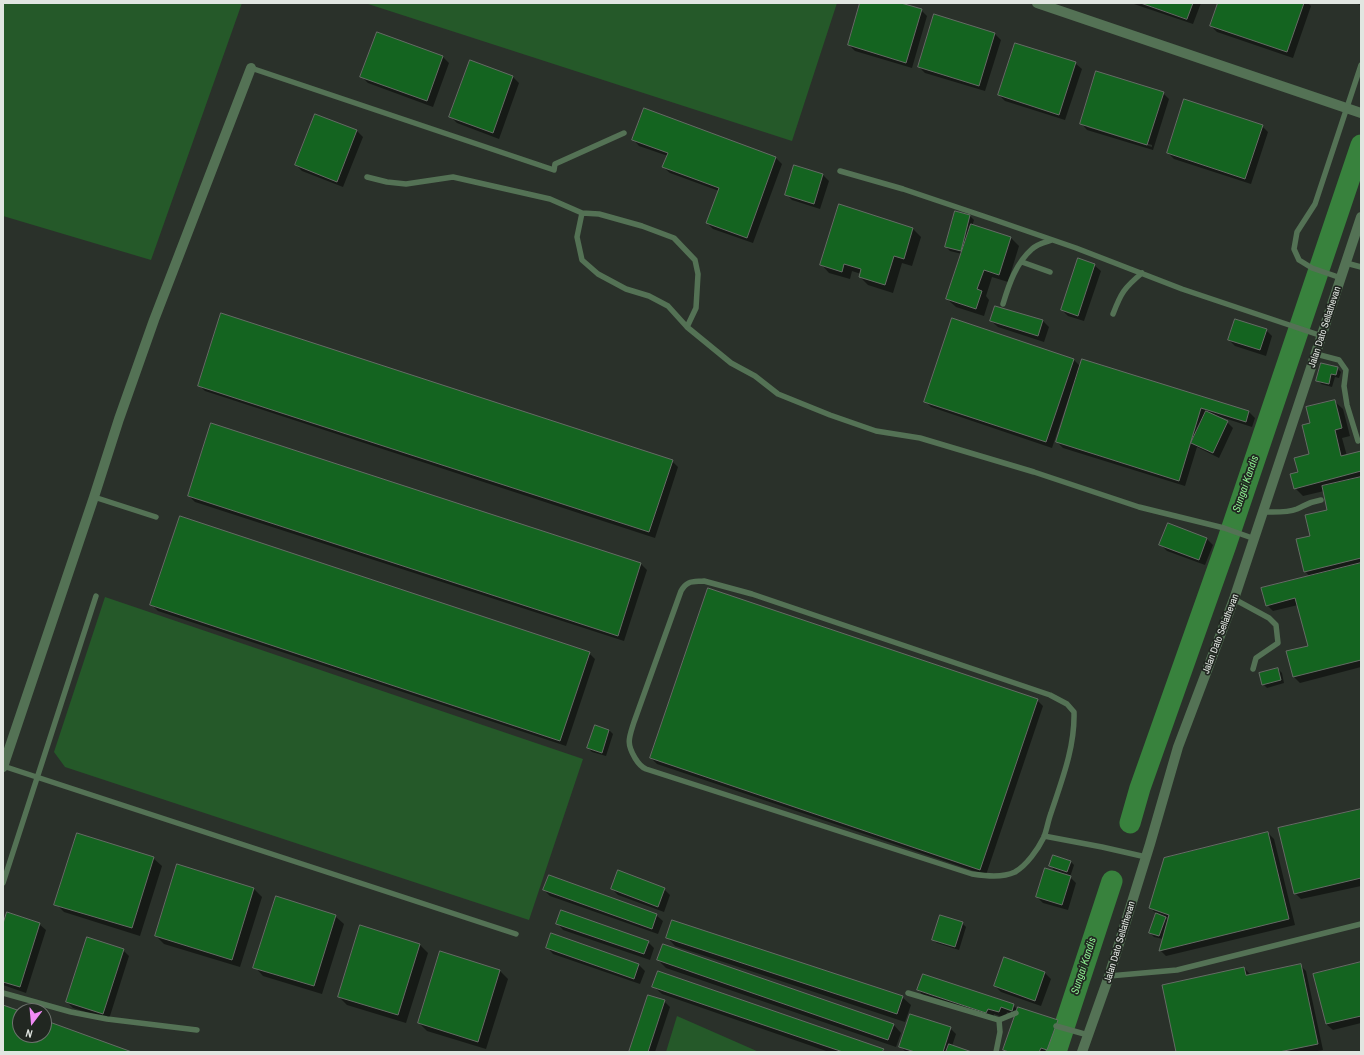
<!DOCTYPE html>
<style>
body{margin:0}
#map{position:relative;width:1364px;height:1055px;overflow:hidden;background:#2a312a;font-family:"Archivo Narrow",sans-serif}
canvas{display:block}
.frame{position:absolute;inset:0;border:4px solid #e1e6e1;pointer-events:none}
.north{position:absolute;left:12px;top:1003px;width:40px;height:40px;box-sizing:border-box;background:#212721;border:1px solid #6e736e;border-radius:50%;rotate:196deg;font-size:11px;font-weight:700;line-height:16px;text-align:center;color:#e1e6e1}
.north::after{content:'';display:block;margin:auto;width:14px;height:18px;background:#f08bf6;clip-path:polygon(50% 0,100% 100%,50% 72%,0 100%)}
</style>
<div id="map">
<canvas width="1364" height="1055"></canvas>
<div class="frame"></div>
<div class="north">N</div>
</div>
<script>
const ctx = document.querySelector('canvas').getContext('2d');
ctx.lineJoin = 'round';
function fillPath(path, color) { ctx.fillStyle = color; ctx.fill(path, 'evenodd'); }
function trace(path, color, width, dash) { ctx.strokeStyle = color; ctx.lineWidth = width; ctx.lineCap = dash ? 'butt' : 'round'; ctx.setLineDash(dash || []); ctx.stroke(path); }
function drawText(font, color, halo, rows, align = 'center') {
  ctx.font = font + ' "Archivo Narrow",sans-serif'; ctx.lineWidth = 3.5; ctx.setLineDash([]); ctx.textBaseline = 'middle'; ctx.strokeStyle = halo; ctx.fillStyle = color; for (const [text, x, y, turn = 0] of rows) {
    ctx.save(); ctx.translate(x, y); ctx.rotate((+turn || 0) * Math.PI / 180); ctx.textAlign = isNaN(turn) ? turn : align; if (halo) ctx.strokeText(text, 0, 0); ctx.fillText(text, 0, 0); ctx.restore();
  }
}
fillPath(new Path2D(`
 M3,3H242L151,260L3,216Z
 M365,3H837L792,141Z
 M105,597L583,759L529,920L65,767L54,752Z
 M677,1016L759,1052H666Z`), '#255929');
fillPath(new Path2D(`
 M861,3H898L921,10L927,16L912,68L855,51L849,45Z
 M1131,3H1201L1193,24Z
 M1219,3H1308L1311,6L1293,58L1217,32L1211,26Z
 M1354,3H1361V5Z
 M378,33L443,57L449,63L433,107L368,83L362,77Z
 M995,34L1001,40L985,91L925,73L919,67Z
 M471,62L513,77L519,83L499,139L457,123L451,117Z
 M1075,63L1082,69L1065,120L1005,101L999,95Z
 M1163,93L1169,99L1153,150L1087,130L1081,123ZM1087,125L1152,145V147L1087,127Z
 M644,109L776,158L782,164L753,243L713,229L707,223L719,191L670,173L663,167L668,156L639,146L633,139Z
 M316,115L357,131L363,137L343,187L302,171L296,165Z
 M1262,126L1268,132L1251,184L1174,159L1168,153Z
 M794,167L823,175L829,181L820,209L792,200L786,194Z
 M956,212L970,216L974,220L972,226L1011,238L1019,246L1008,282L992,277L986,296L989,300L984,316L956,307L947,299L962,254L950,251L946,247Z
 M913,229L921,237L912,266L902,263L893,293L868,285L860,277L861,274L852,271L850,279L829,273L821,264Z
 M1094,265L1101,271L1084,321L1068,316L1062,310Z
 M996,307L1043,321L1049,327L1044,342L998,327L991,321Z
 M1266,330L1272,336L1266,356L1235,346L1229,340Z
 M1073,359L1081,367L1083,360L1249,412L1255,418L1252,427L1221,417L1220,419L1227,422L1233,428L1219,458L1197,447L1185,486L1063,448L1057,442L1074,386L1073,385L1052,448L931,407L925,401Z
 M1337,368L1341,372L1339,378L1335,377L1332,387L1321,384L1318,380Z
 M199,385L672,461L678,467L655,538L205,391Z
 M1334,401L1343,409L1350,436L1342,438L1347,456L1361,452V667L1300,683L1294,677L1309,647L1298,605L1273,611L1267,605L1310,577L1305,571L1312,537L1328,511L1324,491L1303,496L1295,488L1299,473L1310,455L1311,424Z
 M189,496L641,564L647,570L624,641L195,502Z
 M1168,524L1207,539L1213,545L1205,565L1167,551L1160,544Z
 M152,605L589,653L595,659L566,746L158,611Z
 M1278,669L1282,673L1284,683L1267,688L1263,684Z
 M1037,700L1043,706L986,875L657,764L651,758Z
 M609,730L613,734L606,756L592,752L588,748Z
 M1361,810V886L1301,899L1295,893Z
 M1268,833L1274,839L1295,925L1166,956L1160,950L1163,939L1154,937L1150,933L1157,914L1150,908ZM1164,916L1169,918V921Z
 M153,858L162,866L140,936L64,912L56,904Z
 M1070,861L1074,865L1070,877L1076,883L1068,910L1043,903L1037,897L1060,872L1054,870L1051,866Z
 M178,865L254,889L262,897L240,967L164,944L156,936Z
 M612,889H664L670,895L664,912L618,895Z
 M544,890L656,915L663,921L658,934L550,896Z
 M335,916L344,924L322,994L263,976L255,967Z
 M557,923L648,942L654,948L650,960L563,930Z
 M962,923L966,927L959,950L937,943L933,940Z
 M39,924L46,930L26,993L3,985V927Z
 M361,926L420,945L428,953L406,1023L347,1005L339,997Z
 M552,934L639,965L645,971L640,984L553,954L547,947Z
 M667,937L902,997L911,1005L905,1022L675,946Z
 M123,950L129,956L109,1019L73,1008L67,1002Z
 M441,952L500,971L508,979L486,1049L427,1031L419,1023Z
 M1005,959L1045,973L1051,979L1041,1006L1001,992L995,986Z
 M658,960L893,1024L901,1033L896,1047L666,968Z
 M1361,963V1023L1333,1030L1326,1024Z
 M1300,965L1306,971L1323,1050L1312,1052H1177L1244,968L1250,974Z
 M653,986L883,1050L885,1052H829L662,994Z
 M918,990L1013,1005L1018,1010L1057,1021L1063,1027L1055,1052H1006L1004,1050L1016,1015L1007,1012L1005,1018L994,1014L993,1019L924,996Z
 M664,1001L670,1007L655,1052H630Z
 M950,1028L956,1034L952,1046L969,1052H906L900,1046Z`), '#0007');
trace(new Path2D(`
 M1130,823L1140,788L1226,545L1361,145
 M1056,1052L1112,881`), '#38823d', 21);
const building = new Path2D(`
 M860,3H901L922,9L906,63L848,45Z
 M1141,3H1193L1187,19Z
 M1218,3H1304L1287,52L1210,26Z
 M934,14L995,33L979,86L918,67Z
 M377,32L443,56L427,101L360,77Z
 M1015,43L1076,62L1059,115L998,95Z
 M470,60L513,76L493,133L449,117Z
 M1096,71L1164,92L1147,145L1080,124Z
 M1184,99L1263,125L1245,179L1167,153Z
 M644,108L776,157L747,238L706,223L719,188L662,167L668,153L632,140Z
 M315,114L357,130L337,182L295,165Z
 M794,165L823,174L814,204L785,195Z
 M839,204L913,228L904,259L894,256L885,285L859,277L861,269L844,264L842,272L820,265Z
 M955,211L970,215L961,251L945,247Z
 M971,224L1011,237L999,275L984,270L977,289L982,291L976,309L946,299Z
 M1078,258L1095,264L1078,316L1061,310Z
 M995,306L1043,320L1038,336L990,321Z
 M221,313L673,460L649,532L198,386Z
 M952,318L1074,359L1046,442L924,402Z
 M1235,319L1267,329L1260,350L1228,340Z
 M1082,359L1249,411L1246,422L1201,408L1179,481L1056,442Z
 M1321,363L1338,367L1336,375L1331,374L1329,384L1316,381Z
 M1335,400L1342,428L1335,430L1341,456L1361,451V471L1294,489L1290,474L1298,472L1294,458L1309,454L1302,425L1310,423L1306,407Z
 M1206,411L1228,421L1213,453L1191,443Z
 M211,423L641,563L618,636L188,496Z
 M1361,477V558L1304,572L1296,539L1310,536L1305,515L1327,510L1322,486Z
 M180,516L590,652L560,741L150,605Z
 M1168,523L1207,538L1199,560L1159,545Z
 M1361,563V660L1293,677L1286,651L1308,646L1295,598L1266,606L1261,588Z
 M708,588L1038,699L980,870L650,758Z
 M1278,668L1281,680L1262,685L1259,673Z
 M595,725L609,730L602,753L587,748Z
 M1361,809V878L1294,894L1278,828Z
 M1268,832L1289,919L1159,951L1169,915L1149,908L1164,858Z
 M77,833L154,857L132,928L54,905Z
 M1053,855L1071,861L1067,872L1049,866Z
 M177,864L254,888L232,960L155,936Z
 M1045,868L1071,876L1062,905L1036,897Z
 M618,870L665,888L658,907L611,889Z
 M549,875L657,914L652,929L543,890Z
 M276,896L336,915L314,986L253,968Z
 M561,910L649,941L644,954L556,924Z
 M7,912L40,923L20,987L3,982V924Z
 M1156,913L1166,917L1159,936L1149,933Z
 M940,915L963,922L955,947L932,940Z
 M672,920L903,996L897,1014L666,938Z
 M360,925L420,944L398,1015L338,997Z
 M551,933L639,964L634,979L546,948Z
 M87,937L124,949L103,1014L66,1002Z
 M663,944L894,1024L888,1040L657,960Z
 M440,951L500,970L478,1042L418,1023Z
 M1004,957L1045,972L1035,1001L994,986Z
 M1361,962V1016L1326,1024L1313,974Z
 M1301,964L1318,1044L1279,1052H1176L1162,985L1244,967L1246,975Z
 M658,971L884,1049L882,1052H843L652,987Z
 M923,974L1014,1004L1012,1011L1001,1007L999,1012L988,1009L986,1013L917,990Z
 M648,995L665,1000L648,1052H629Z
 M3,1005L20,1011V1035H44V1020L132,1052H3Z
 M1018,1007L1058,1020L1047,1050L1041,1048L1039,1052H1009L1003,1050Z
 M910,1014L951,1027L943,1052H915L899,1047Z
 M949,1044L972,1052H946Z`);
fillPath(building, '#146420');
trace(building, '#656c65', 1);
trace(new Path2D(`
 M251,68L554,170L555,164L624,133
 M840,171L903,189L995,220L1076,248L1182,289L1322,336
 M367,177L387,182L406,184L453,177L550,199L582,213L577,237L582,260L598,274L626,289L649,296L668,306L687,327L731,363L755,376L778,394L830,415L876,431L920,438L1034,472L1139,507L1224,528L1255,539
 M582,213L599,214L642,226L674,238L695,260L698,274L696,308L687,327
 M1022,262L1050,272
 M1346,263L1361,267
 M1341,278L1312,268L1299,260L1294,249L1297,232L1315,204L1361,65
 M1003,304C1009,284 1016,263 1032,249C1037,244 1046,242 1052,240
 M1113,314C1121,293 1124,288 1142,273
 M1316,354L1339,360L1346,370L1344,386L1347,405L1358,441
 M94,497L156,517
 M1264,512C1274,512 1287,513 1297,509C1306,505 1309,502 1321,500
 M704,581L752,594L1050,695L1067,704L1074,712C1075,747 1062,780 1051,813C1048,821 1047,829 1044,837C1038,849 1027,865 1015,872C1002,878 986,876 972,874L646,769C641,767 638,763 635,758C626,743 629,738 634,722L681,591C687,580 693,582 704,581Z
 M1234,599L1269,618L1276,625L1278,643L1256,658L1253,669
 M3,766L516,934
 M1044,836L1102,847L1146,857
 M3,883L96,596
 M1109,976L1177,970L1361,924
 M3,993L71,1012L107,1019L197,1030
 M908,993L999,1020L1016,1013
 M1056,1026L1088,1035
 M996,1052L1000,1032L999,1020`), '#547255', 5.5);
trace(new Path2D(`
 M1037,3L1361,113
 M3,767L94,497L119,419L154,320L251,68
 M1082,1052L1109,976L1150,844L1178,747L1234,599L1361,217`), '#547255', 10);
drawText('10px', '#e1e6e1', '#212721', [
 ["Jalan Dato Sellathevan",1325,327,-72],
 ["Jalan Dato Sellathevan",1221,634,-69],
 ["Jalan Dato Sellathevan",1120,942,-73]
]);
drawText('italic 11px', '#8def91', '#212721', [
 ["Sungai Kandis",1246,484,-71],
 ["Sungai Kandis",1084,966,-72]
]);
</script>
